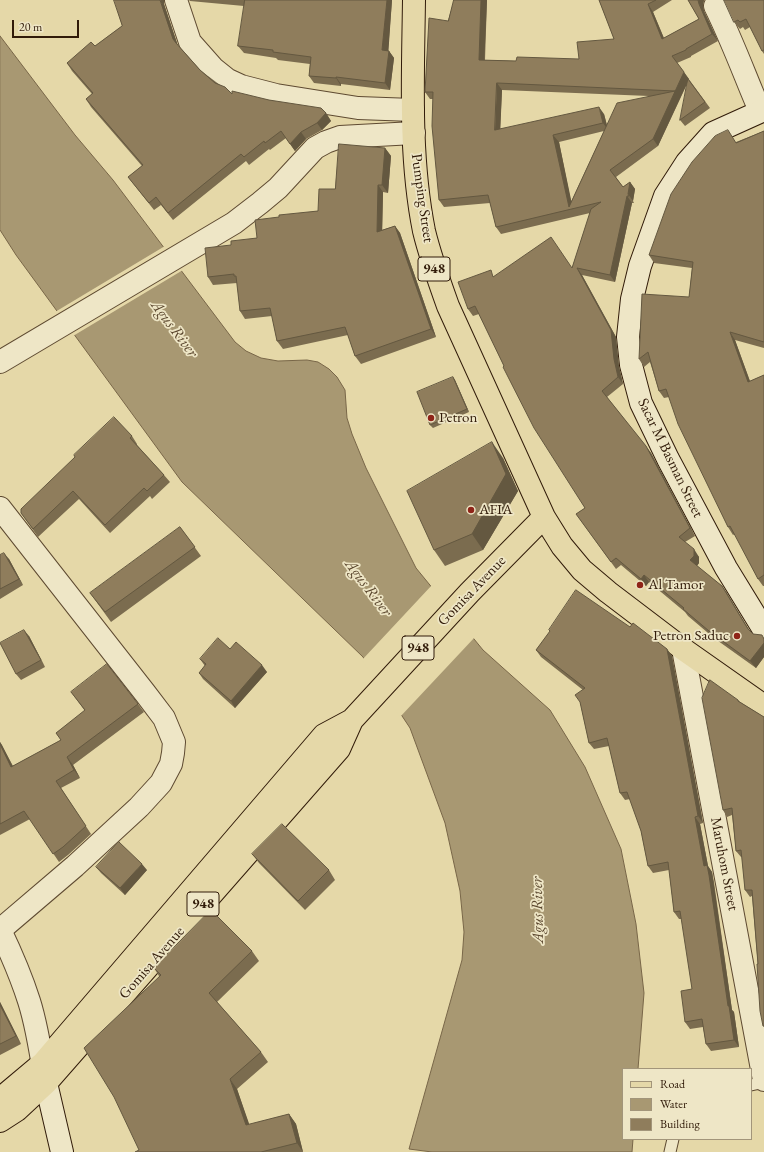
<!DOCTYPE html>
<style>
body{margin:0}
#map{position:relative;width:764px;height:1152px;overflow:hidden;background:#e5d8a8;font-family:"EB Garamond",serif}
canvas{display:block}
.legend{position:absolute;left:622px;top:1068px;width:130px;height:72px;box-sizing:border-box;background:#eee6c6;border:1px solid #a2957a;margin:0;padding:5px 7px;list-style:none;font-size:12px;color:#311b09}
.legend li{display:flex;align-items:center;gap:8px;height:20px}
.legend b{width:20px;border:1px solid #a2957a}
.scale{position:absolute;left:12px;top:20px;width:67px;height:18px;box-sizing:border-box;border:2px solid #311b09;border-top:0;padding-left:5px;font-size:12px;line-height:14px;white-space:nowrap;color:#311b09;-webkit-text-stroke:3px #eee6c6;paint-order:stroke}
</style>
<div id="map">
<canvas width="764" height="1152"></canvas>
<ul class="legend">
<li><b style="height:5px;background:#e5d8a8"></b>Road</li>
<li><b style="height:11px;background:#a89872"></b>Water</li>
<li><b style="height:11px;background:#8f7d5c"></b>Building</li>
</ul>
<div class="scale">20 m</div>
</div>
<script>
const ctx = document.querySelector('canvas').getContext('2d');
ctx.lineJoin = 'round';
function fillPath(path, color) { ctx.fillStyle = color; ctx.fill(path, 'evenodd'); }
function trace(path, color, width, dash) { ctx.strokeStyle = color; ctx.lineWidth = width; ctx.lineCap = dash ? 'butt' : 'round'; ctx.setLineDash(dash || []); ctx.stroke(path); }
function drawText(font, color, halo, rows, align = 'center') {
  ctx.font = font + ' "EB Garamond",serif'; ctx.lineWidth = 3.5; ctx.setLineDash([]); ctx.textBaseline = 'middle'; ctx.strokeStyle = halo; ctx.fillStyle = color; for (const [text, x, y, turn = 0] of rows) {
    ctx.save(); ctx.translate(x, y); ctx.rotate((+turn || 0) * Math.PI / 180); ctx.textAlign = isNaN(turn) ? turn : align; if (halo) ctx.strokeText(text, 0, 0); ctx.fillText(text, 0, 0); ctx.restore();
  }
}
const water = new Path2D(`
 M0,36L75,135L113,180L235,342L246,351L261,358L278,361L307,360L318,362L329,369L337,377L345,390L347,418L352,434L366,468L416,568L483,650L550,710L585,767L621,849L636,924L644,993L638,1069H623V1139H633L632,1152H432L409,1149L462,960L464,932L460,891L445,823L410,728L363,657L182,482L16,255L0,230Z`);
fillPath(water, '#a89872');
trace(water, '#786648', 1);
fillPath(new Path2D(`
 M165,246L183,270L73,336L55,312Z
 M432,585L475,637L400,717L362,660Z`), '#e5d8a8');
const service = new Path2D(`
 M751,1085L764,1082
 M670,1152L673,1139`);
const minor = new Path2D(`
 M176,0L190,42L213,68L228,80L241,86L276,95L358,108L413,110
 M715,6C732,40 745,76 760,111
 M0,362L234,223L260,203L278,188L315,148L326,142L340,137L414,133
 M0,508L145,693L164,718L174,742L173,753L171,764L161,783L139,807L75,866L0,930
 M683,649L764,1080`);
const tertiary = new Path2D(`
 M0,930C11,953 21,976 29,1001C37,1026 41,1053 45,1079`);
const secondary = new Path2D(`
 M764,110L713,133L687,162L665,196L640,266L632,299L628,337L631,365L641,403L668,459L726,568L764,630
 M46,1083L62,1152`);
const primary = new Path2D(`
 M414,0C413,76 409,156 424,231C430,256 439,281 448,306L544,517L562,546L582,570L608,592L683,649L764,706
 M0,1099L43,1063L324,735L352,720L470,592L544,517
 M0,1121L17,1110L46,1083L339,749L352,720`);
trace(service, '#5e4a31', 13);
trace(minor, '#5e4a31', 24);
trace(tertiary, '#5e4a31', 24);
trace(secondary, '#311b09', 24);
trace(primary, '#311b09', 24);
trace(service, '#eee6c6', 11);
trace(minor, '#eee6c6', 22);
trace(tertiary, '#eee6c6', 22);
trace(secondary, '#eee6c6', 22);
trace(primary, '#e5d8a8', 22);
fillPath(new Path2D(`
 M189,0H392L388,51H389L394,58L390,90L341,84V86L314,83L309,76L310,64L278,60L276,58L244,53L238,46L244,6L190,1Z
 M454,0H487L485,60L516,61L579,59L614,39L599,0H672L653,12L664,38L699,19L688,0H704L703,5L704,11L718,41L691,56V57L677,63L710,108L685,126L680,120L688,82L658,146L616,177L623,187L630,182L635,189L633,201L634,203H632L615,282L582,275L616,337L619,366L623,384L607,397L651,453L695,536L685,542L699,557V563L697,566L722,586L750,631L753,634L764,638V657L756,668L714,638L688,616L685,612L649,582L646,586L621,565L616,569L576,514L585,508L504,366L479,314L473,316L468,309L495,276L572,268L590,213L501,234L496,227L490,203L444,207L439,200L433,99H430L425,92L448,21ZM502,90L649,96L607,125L604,114L500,129ZM604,131L571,202L559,142Z
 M764,0V54L762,51L750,27L745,30L743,27L740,29L734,22Z
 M164,4L178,46L200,70L232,94L269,100L326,113L331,121L322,130L306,139L295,151L286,138L270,150L269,149L249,165L246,161L173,220L161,205L154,210L128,177L142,166L91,107L86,99L92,94L72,71L67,63L95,46L122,26Z
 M764,131V348L735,340L750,381L764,375V586H763L758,579L735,534L733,535L728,527L669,397L664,398L659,391L650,362L644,367L639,359L689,297L692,268L654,263L649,255L736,142Z
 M385,148L391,156L388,193L383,192L382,230L395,226L400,233L436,337L361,364L355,356L348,335L283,349L277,341L272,316L245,319L240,311L237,283L213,285L208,277L231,245L257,238L279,217L318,211L335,189Z
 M453,377L455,380L469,412L433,428L430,425Z
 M132,436L137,444V445L164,475L170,482L152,499L150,496L110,533L79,499L38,537L21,513Z
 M503,458L518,491L483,550L445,566L434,550Z
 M180,527L201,556L111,622L90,593Z
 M0,555L9,559L23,585L0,599Z
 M630,627L667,649L672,656L703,823L700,824L708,866L712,872L714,882L732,1010L734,1012L739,1047L711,1051L706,1044L703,1027L690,1029L685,1022L692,989L682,919H679L674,912L669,870L653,873L648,866L641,831L630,799L625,800L620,793L609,746L594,749L589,743L580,702L583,690L541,657L536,650L550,632L549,630Z
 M29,636L45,667L21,680L16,674Z
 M230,649L267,672L235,708L203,679L199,673L205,666L200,659Z
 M71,692L138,704L144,712L73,765L80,778L61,788L91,834L68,855L59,862L30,819L0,835V742L13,766L61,740L56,733L85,711Z
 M738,700L740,702L764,717V1027L763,1026L752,896L750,897L745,890L742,857H741L736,851L732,815L727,817L723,810Z
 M252,854L329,870L335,880L305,910L259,863Z
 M96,867L147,870L125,895L101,873Z
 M252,951L259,961L217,1002L261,1052L268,1062L237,1089L249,1125L289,1114L296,1124L303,1152H135L139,1150L159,976L154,968Z
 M0,1002L21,1044L0,1055Z`), '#7b6c4f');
fillPath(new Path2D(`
 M160,0H164V4L178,46L173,39Z
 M387,0H392L388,57L382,50Z
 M481,0H487L484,67L479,60Z
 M698,0H704L703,5L704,11L718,41L712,34L699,4Z
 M648,4L653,12L667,46L662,39Z
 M389,51L394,58L390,90L385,83Z
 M684,72L689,79L658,146L653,139Z
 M336,77L341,84V86L336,78Z
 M497,83L502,90L500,137L495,130Z
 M599,107L604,114L608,130L603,123Z
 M326,113L331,121L322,130L317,123Z
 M301,132L306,139L295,151L290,144Z
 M553,135L559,142L573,209L569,207Z
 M385,148L391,156L388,193L382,185Z
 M630,182L635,189L633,201L628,194Z
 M378,185L383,192L382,240L377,232Z
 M627,196L632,203L615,282L610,275Z
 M395,226L400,233L436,337L431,329Z
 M577,268L582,275L616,337L619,366L623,384L618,377L614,359Z
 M730,332L735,340L753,390L748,382Z
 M453,377L455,380L469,412L467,409Z
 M492,442L503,458L518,491L483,550L472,534Z
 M646,446L651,453L695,536L690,528Z
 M694,549L699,557V563L696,567L690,560Z
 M4,553L9,559L23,585L19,579Z
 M644,575L649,582L646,586L641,579Z
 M722,586L727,593L753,637L748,629Z
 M24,630L29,636L45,667L41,660Z
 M764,643V657L756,668L750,661Z
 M667,649L672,656L703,823L698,816Z
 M262,665L267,672L235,708L231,701Z
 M0,742L2,745L17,775L11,767L0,744Z
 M67,757L73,765L80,778L74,770Z
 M695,817L700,824L708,866L712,872L732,1010L734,1012L739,1047L734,1040L704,866Z
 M142,864L147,870L125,895L120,888Z
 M0,1002L21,1044L16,1036L0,1005Z
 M230,1079L237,1089L253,1135L246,1125Z
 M289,1114L296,1124L303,1152L297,1143Z`), '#645840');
const building = new Path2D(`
 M114,0H160L173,39L176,43L200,70L215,83L225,87L232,94V91L269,100L321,108L326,113L317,123L301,132L290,144L281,131L265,143L264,141L244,157L241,154L168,213L156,197L149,203L128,177L143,165L86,99L93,93L67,63L91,42L95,46L122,26Z
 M245,0H387L382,50L389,51L385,83L336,77V78L309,76L311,57L273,52V50L238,46Z
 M454,0H481L479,60L516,61L517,57L579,59L577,42L614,39L599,0H656L648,4L662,39L699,19L688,0H698L699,4L712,34L686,49V50L672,56L684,72L653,139L610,170L623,187L630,182L628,194L629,196H627L610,275L577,268L611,330L614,359L618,377L602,391L646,446L690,528L679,537L694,549V556L690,560L722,586L748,629L753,634L762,635L764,639V643L750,661L709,631L683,609L684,608L644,575L641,579L616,558L611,562L576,514L585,508L534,428L503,367L504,366L475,306L468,309L458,282L491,270L493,277L551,237L572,268L591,209L601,202L496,227L488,195L439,200L432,126L433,92H425L429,18L448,21ZM497,83L675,91L617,103L569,207L553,135L603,123L599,107L495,130Z
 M724,0H764V50L762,51L746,19L740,22L738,20L734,22Z
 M688,79L705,102L680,120Z
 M728,130L736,143L764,131V342L730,332L748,382L764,375V575L758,579L730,526L728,527L678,424L666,389L659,391L648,352L639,359L642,294L689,297L693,262L649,255L671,194L692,162L715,136Z
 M339,144L385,148L382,185H378L377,232L395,226L431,329L355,356L345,327L277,341L270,308L240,311L236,276H234V274L208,277L205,248L231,245V241L257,238L255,220L279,217V215L318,211L319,189H335Z
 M453,377L467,409L430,425L417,392Z
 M114,417L132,436L130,438L164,475L147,491L144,488L105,525L73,491L33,529L21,513V509L75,457L74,455Z
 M492,442L506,474L472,534L434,550L407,491Z
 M180,527L195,547L105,612L90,593Z
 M4,553L19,579L0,589V555Z
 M576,590L630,627L633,623L667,649L698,816L695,817L704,866L707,865L709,875L728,1006H729L734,1040L706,1044L702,1019L685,1022L681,991L692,989L680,911L674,912L668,862L648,866L641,831L627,792L620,793L607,738L589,743L580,702L575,695L585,688L536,650L550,631L549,630Z
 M24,630L41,660L16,674L0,643Z
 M218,638L230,649L236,642L262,665L231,701L199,673L206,664L200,659Z
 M107,664L138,704L67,757L74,770L56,781L86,826L63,847L53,854L24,811L0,824V744L11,767L61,740L56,733L85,710L71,692Z
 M710,680L738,700V701L764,717V1026H763L760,1011L757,964H758L752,890H745L741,850L736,851L732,808L723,810L702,698Z
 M282,824L329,870L298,901L252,854Z
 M119,842L142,864L120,888L96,867Z
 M211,910L252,951L209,993L261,1052L230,1079L246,1125L289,1114L297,1143L261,1152H135L139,1150L114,1097L84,1048L161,975L154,968Z
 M0,1005L16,1036L0,1044Z`);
fillPath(building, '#8f7d5c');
trace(building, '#645840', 1);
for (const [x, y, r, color] of [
 [431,418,4,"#8f2418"],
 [471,510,4,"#8f2418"],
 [640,585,4,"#8f2418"],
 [737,636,4,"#8f2418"]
]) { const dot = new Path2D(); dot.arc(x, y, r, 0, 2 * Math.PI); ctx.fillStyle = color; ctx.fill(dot); trace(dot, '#eee6c6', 1.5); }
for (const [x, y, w] of [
 [434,269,32],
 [418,648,32],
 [203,904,32]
]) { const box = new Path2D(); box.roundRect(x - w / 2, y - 12, w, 24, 3); ctx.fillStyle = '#eee6c6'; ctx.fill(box); trace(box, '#311b09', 1); }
drawText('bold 14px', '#311b09', null, [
 ["948",434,269],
 ["948",418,648],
 ["948",203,904]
]);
drawText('15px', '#311b09', '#eee6c6', [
 ["Pumping Street",422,198,82],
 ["Sacar M Basman Street",670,458,64],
 ["Gomisa Avenue",472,591,-46],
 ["Maruhom Street",724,864,79],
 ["Gomisa Avenue",152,963,-49]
]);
drawText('15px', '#311b09', '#eee6c6', [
 ["Petron",439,418],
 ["AFIA",479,510],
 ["Al Tamor",648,585],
 ["Petron Saduc",729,636,"right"]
], 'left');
drawText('italic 16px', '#5b472e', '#eee6c6', [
 ["Agus River",174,329,53],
 ["Agus River",368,588,53],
 ["Agus River",538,910,-91]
]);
</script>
